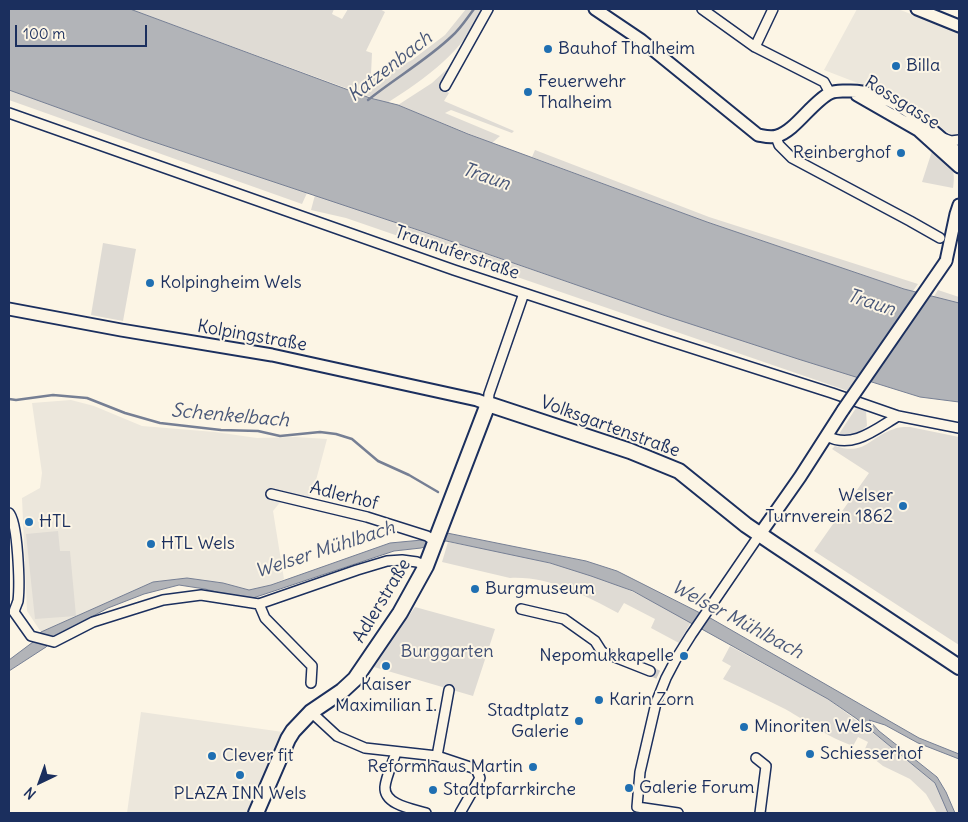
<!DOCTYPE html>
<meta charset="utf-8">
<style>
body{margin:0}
#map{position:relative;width:968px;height:822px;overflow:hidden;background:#fcf5e5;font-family:Delius,sans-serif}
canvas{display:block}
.frame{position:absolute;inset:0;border:10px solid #1b2f5e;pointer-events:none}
.north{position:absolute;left:15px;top:757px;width:50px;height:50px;-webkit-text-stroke:4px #fcf5e5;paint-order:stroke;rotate:222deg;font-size:14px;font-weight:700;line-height:20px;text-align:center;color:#1b2f5e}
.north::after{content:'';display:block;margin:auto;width:18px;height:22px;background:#1b2f5e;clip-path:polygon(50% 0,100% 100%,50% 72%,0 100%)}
.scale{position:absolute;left:15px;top:25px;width:132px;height:22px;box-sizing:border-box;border:2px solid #1b2f5e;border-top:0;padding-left:6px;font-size:15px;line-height:18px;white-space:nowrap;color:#1b2f5e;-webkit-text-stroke:4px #fcf5e5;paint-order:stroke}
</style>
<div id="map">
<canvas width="968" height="822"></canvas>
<div class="frame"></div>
<div class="north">N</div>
<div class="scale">100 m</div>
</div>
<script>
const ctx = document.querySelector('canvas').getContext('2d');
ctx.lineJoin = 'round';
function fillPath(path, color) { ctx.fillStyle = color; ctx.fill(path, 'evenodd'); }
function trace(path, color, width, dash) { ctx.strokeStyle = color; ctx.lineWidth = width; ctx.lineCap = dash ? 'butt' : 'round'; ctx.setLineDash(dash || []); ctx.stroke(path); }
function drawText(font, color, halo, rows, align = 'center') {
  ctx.font = font + ' Delius,sans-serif'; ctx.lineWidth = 4; ctx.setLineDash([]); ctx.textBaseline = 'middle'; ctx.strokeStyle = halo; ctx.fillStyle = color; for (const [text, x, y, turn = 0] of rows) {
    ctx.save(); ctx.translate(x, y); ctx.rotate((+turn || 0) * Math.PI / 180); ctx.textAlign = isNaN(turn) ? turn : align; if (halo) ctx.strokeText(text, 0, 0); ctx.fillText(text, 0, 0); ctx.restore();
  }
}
fillPath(new Path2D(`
 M857,9H898L959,33V133L953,136L899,99L824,70Z
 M71,400L94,406L142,426L215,432L257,438L296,437L327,439L315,484L306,506L282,500L273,511L284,579L271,585L249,590L223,583L187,578L153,582L41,632L27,611L22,498L40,488L42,473L32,403Z
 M141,712L283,732L251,813H127Z`), '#ece7dc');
fillPath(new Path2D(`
 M130,9H334L332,14L342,19L348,9H380L385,12L366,51L372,53L371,74L388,73L412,60L445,35L466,9H484C462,52 427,78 387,103Z
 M458,59L440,88L449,93L444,101L514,131L512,133L451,110L445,113L500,136L492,143L398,105L432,83Z
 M9,90L142,138L307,193L302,204L9,100Z
 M933,148C948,164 957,165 953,188L922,182Z
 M535,150L709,217L918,284L913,291L904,289L707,222L532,157Z
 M315,195L663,315L857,377L848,391L346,218L311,210Z
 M103,243L136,249L123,321L91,315Z
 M938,290L959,297V303L933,298Z
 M858,405L866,411L867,426L858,433L848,438L839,434Z
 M910,427L959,437V645L814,551L869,473L832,449L835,446C866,456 869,437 894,429C898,427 905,427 910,427Z
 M58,531L60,551H70L76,616L35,619L26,534Z
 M448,542C511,554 575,565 633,592C653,601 672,612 691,622L679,643L651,628L655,619L624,603L618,613C584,595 549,576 510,578L442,562Z
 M415,607L495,629L473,696L374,667Z
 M730,646L828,699L890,746L935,783L949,813H937L926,794L910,779L883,766L864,751L868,742L858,737L853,746C825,736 810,723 785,709C765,699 744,689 723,679L731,666L722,661Z`), '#dfdbd4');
const water = new Path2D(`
 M9,9H130L370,98L398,105L468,134L707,222L904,289L959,303V402L920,397L798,359L663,315L427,233L142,138L9,90Z
 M447,533L586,561L617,571L712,619L919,738L959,754V759L918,743L885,725L869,720L879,731L937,777L946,792L955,813H948L935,783L857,719L828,699L633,591L591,576L550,563L446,541L421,548L394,551L247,600L205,589L179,585L144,594L108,608L56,636L46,647L9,671V660L33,642L41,632L153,582L187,578L223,583L249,590L271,585L390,543L422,540Z`);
fillPath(water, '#b2b4b8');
trace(water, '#767f94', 1);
trace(new Path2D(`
 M368,100C395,78 427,60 452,36C461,28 467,18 474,9
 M9,399L16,400L53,395L87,398L125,413L160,423L221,430L258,431L280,436L320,432L336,434L352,439L378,461L409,475L438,492`), '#767f94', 2.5);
trace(new Path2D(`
 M650,671L661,676`), '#cfcdca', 9, [9, 4.5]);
const street = new Path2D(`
 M702,9L755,47L824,82L830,93
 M755,47L773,9
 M445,86L488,9
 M9,113L454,270L657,337L832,393L898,416L959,428
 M776,137L779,145L792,158L910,221L940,238
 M943,138L951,141L959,140
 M488,404L489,394L524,293
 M827,436C852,450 876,429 898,416
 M271,494L367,517L427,536L436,542
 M9,513C18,522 20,585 18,601C17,604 15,608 14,612
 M259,604L265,618L312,666L311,683
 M521,609L564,619L595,641L602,652L650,671
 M14,612L31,636L54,642L93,622L163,600L201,595L259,604L357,570L387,561L402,560L417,562L426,566
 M311,712L337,736L365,748L437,756L476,769L480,778L460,813
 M396,752C393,763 386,776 385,787C384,805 413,809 426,813
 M437,756L449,690
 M756,758L766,766L760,813
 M678,813L637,807L640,772L656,703L666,678L676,659L691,635L760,534`);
const secondary = new Path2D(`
 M595,9L641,40L758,135C764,136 770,138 777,136C795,131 812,102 830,93C836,90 842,91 849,91C892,90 929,127 959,154
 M917,9L959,26
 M857,95L918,130L959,167
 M946,261L956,214L959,205
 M9,309L121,330L272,355L477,400L488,404
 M760,534L800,477L843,410`);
const primary = new Path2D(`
 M256,813L288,739L293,731L311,712L342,691L355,679L400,613L426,566L488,404L630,451L679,471L746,525L774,544L959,667`);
trace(street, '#1b2f5e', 12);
trace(secondary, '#1b2f5e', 15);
trace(primary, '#1b2f5e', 18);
trace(street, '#fcf5e5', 9);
trace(secondary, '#fcf5e5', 11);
trace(primary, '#fcf5e5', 14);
const secondaryBridge = new Path2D(`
 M843,410L946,261`);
trace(secondaryBridge, '#1b2f5e', 15, []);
trace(secondaryBridge, '#fcf5e5', 11);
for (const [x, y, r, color] of [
 [548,49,5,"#1f6fb2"],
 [896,66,5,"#1f6fb2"],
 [528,92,5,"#1f6fb2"],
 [901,153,5,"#1f6fb2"],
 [150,283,5,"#1f6fb2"],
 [903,506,5,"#1f6fb2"],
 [29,522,5,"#1f6fb2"],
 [151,544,5,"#1f6fb2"],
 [475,589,5,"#1f6fb2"],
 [684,656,5,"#1f6fb2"],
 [386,666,5,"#1f6fb2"],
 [599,700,5,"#1f6fb2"],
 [579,721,5,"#1f6fb2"],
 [744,727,5,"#1f6fb2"],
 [810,754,5,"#1f6fb2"],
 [212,756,5,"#1f6fb2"],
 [533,767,5,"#1f6fb2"],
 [240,775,5,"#1f6fb2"],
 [629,788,5,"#1f6fb2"],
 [433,790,5,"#1f6fb2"]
]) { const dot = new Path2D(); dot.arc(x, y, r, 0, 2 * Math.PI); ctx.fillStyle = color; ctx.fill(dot); trace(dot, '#fcf5e5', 2); }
drawText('18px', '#1b2f5e', '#fcf5e5', [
 ["Bauhof Thalheim",558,49],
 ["Billa",906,66],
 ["Feuerwehr",538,82],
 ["Thalheim",538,103],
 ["Reinberghof",891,153,"right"],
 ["Kolpingheim Wels",160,283],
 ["Welser",893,496,"right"],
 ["Turnverein 1862",893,517,"right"],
 ["HTL",39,522],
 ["HTL Wels",161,544],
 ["Burgmuseum",485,589],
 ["Nepomukkapelle",674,656,"right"],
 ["Kaiser",386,685,"center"],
 ["Maximilian I.",386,706,"center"],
 ["Karin Zorn",609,700],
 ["Stadtplatz",569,711,"right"],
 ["Galerie",569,732,"right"],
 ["Minoriten Wels",754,727],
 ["Schiesserhof",820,754],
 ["Clever fit",222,756],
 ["Reformhaus Martin",523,767,"right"],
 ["Galerie Forum",639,788],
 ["Stadtpfarrkirche",443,790],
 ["PLAZA INN Wels",240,794,"center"]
], 'left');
drawText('18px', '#1b2f5e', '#fcf5e5', [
 ["Rossgasse",902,103,32],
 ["Traunuferstraße",457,253,19],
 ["Kolpingstraße",252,336,10],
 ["Volksgartenstraße",610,427,20],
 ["Adlerhof",344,496,14],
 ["Adlerstraße",382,601,-59]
]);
drawText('18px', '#425176', '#fcf5e5', [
 ["Burggarten",447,652]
]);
drawText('italic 19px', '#485779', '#fcf5e5', [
 ["Katzenbach",390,67,-38],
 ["Traun",486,177,19],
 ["Traun",871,303,18],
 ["Schenkelbach",230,416,5],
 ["Welser Mühlbach",325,550,-18],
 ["Welser Mühlbach",737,620,28]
]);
</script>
